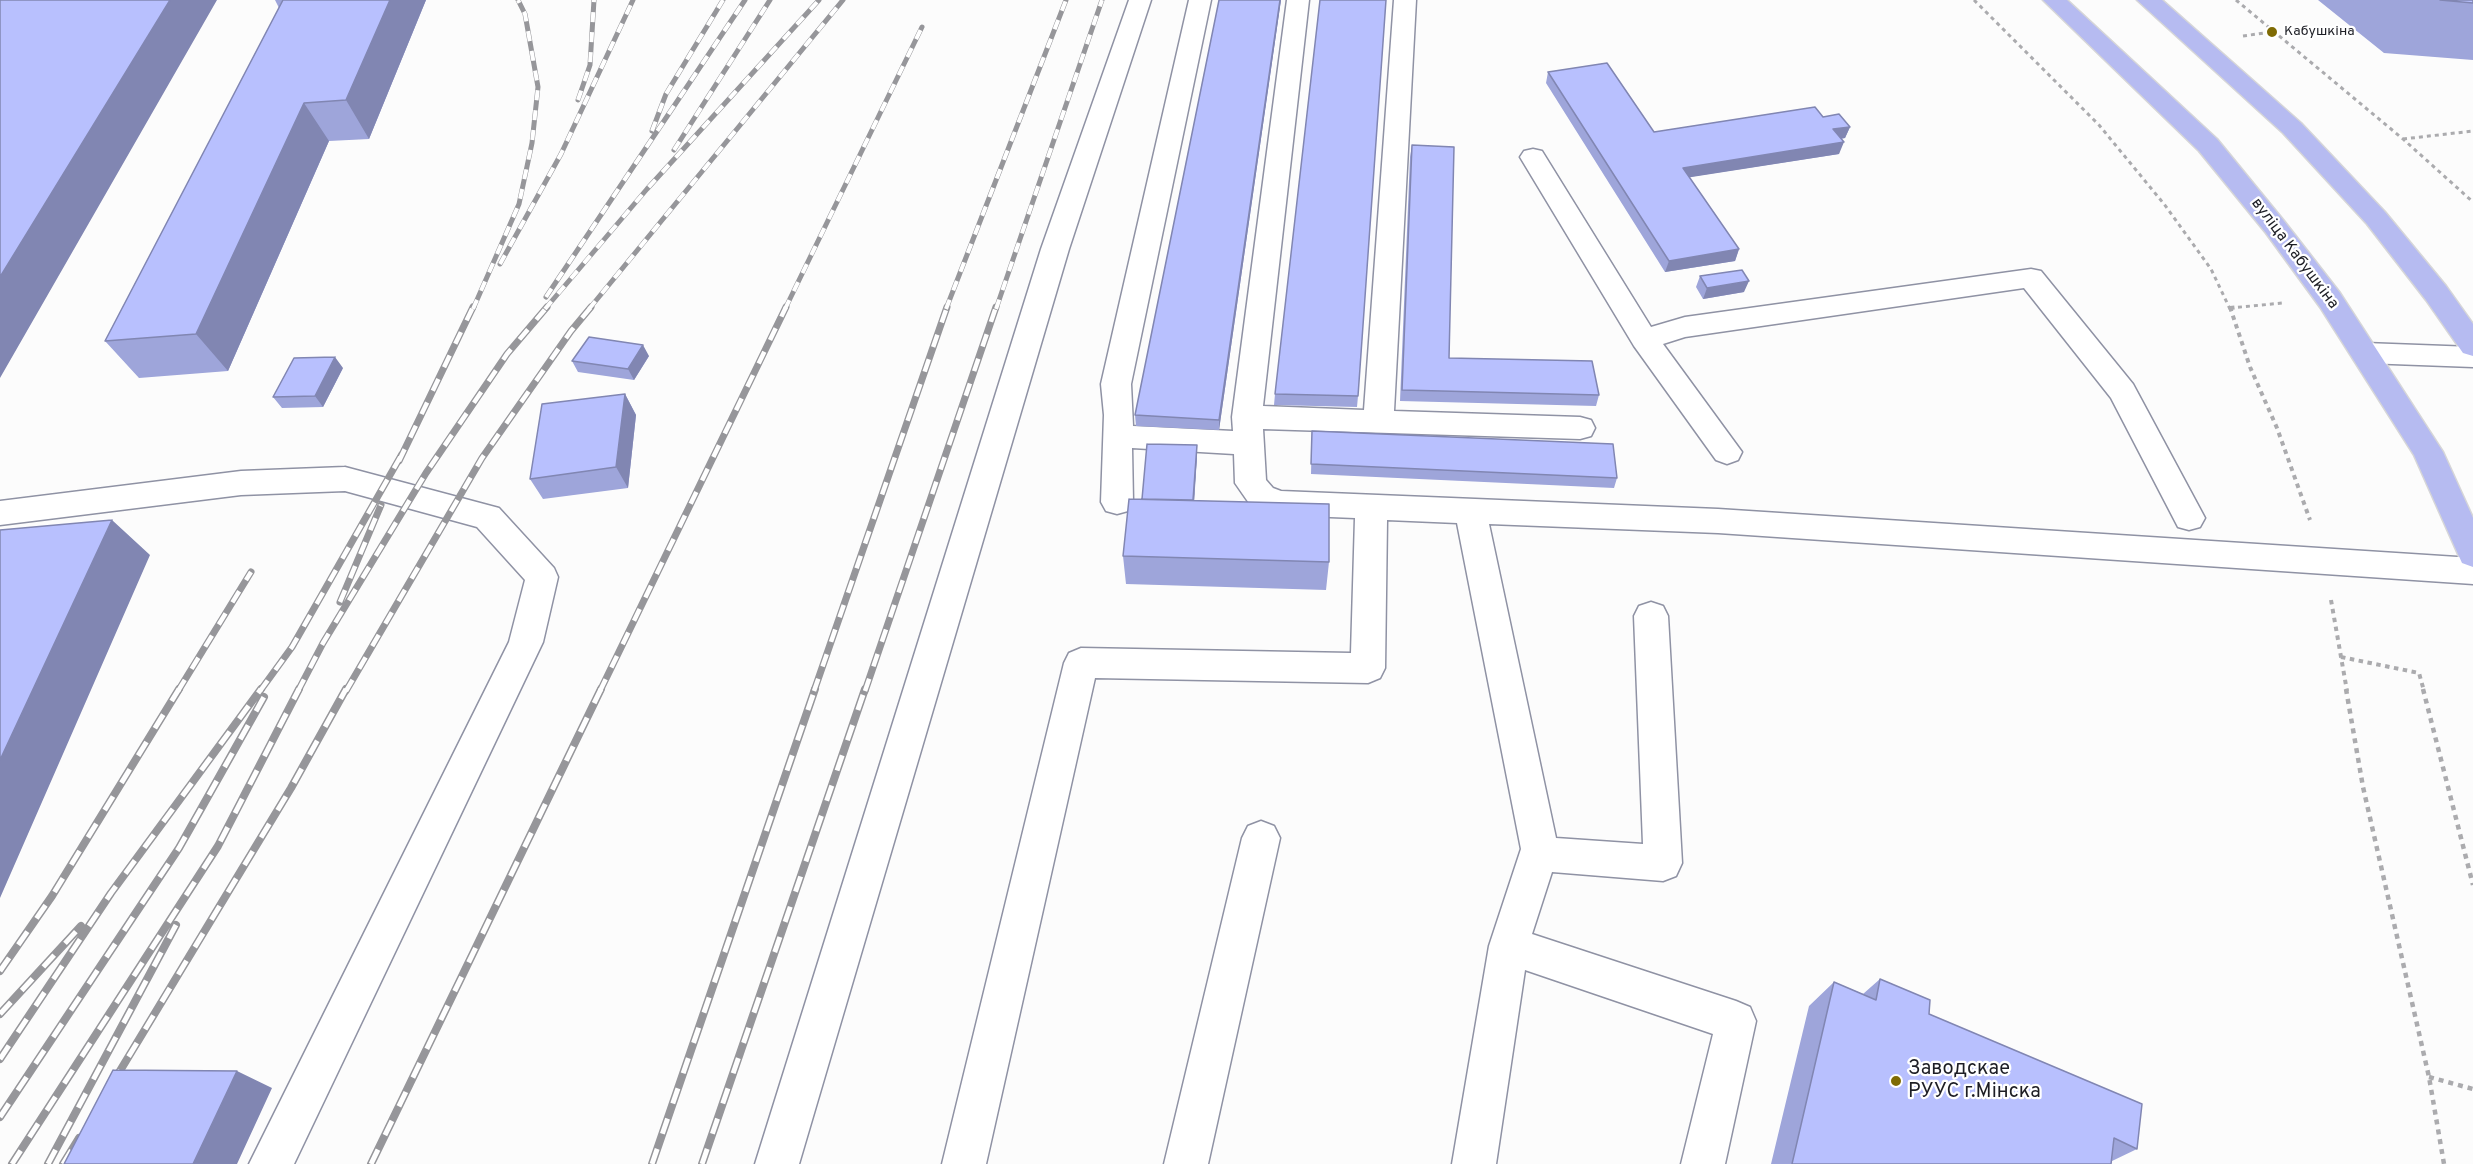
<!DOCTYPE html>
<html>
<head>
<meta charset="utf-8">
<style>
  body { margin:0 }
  canvas { display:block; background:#fcfcfc }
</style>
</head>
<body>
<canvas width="2473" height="1164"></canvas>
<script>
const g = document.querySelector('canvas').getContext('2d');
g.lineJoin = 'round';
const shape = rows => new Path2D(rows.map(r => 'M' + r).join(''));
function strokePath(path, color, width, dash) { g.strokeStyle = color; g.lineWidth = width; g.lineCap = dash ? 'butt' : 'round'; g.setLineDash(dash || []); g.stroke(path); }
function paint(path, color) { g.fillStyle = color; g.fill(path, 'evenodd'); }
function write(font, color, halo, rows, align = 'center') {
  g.font = font + ' Overpass,sans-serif'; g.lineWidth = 4.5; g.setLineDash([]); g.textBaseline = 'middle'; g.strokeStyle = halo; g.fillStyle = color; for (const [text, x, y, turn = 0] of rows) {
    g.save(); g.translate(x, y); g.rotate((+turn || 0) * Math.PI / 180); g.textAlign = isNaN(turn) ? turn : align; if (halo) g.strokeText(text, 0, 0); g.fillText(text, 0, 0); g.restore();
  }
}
const minor = shape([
  [1129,0,1151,0,1069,249,799,1164,755,1164,1041,249,1129,0],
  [1189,0,1211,0,1131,384,1133,426,1233,431,1232,417,1287,0,1309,0,1263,406,1364,410,1394,0,1416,0,1394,411,1580,417,1591,420,1595,428,1591,436,1580,439,1263,429,1266,480,1273,488,1281,491,1718,509,2473,558,2473,584,1718,533,1489,524,1556,838,1643,844,1634,616,1639,606,1651,602,1663,606,1668,616,1682,863,1676,876,1663,881,1552,872,1532,934,1736,1001,1750,1007,1756,1021,1725,1164,1681,1164,1713,1034,1525,970,1496,1164,1452,1164,1489,946,1521,849,1457,523,1387,520,1385,668,1380,678,1368,683,1095,678,986,1164,942,1164,1064,663,1069,653,1081,648,1351,653,1355,518,1281,515,1251,506,1235,483,1234,454,1132,448,1133,502,1128,511,1117,514,1106,511,1101,502,1104,415,1101,384,1189,0],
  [1533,149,1542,151,1651,327,1685,317,2031,269,2041,271,2133,384,2205,518,2200,527,2189,530,2178,527,2111,398,2024,288,1685,337,1663,344,1742,452,1738,460,1727,464,1716,460,1634,346,1520,157,1524,151,1533,149],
  [2365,343,2473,347,2473,367,2365,363,2355,360,2351,353,2355,346,2365,343],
  [345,467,499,508,554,568,558,577,543,642,294,1164,249,1164,509,642,525,580,477,527,345,491,241,495,0,525,0,501,241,471,345,467],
  [1261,821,1274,826,1280,838,1208,1164,1164,1164,1242,838,1248,826,1261,821]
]);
const major = shape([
  [2043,0,2067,0,2217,139,2284,221,2340,293,2443,452,2473,518,2473,567,2462,563,2414,455,2320,307,2266,233,2199,151,2043,0],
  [2137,0,2162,0,2301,123,2385,212,2446,286,2473,324,2473,356,2463,353,2426,300,2367,224,2283,133,2137,0]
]);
strokePath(minor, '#8f92a4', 3);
strokePath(major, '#d6d6d8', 3);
strokePath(shape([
  [1974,0,2099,125,2164,204,2211,269,2230,309],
  [2236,0,2403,139,2473,202],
  [2243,36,2271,32],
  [2403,139,2473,131],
  [2230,308,2283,303]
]), '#ababae', 3, [4, 4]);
strokePath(shape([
  [2230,307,2250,367,2277,428,2310,520],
  [2230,308,2238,307],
  [2331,600,2347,691],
  [2341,657,2419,673,2424,691]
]), '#ababae', 4, [4.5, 4.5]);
strokePath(shape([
  [2346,689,2363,787,2429,1077,2444,1164],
  [2423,689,2473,885],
  [2429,1077,2473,1089]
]), '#ababae', 4.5, [5, 5]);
paint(minor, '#fff');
paint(major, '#b6bbf1');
const railFar2 = shape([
  [578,100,590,65,594,0],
  [652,131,666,94,723,0],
  [674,150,770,0],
  [500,264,561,154,633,0],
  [546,297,745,0],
  [473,309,519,204,532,143,538,87,525,14,518,0],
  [545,309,647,189,819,0],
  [589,309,843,0],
  [785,309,922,27],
  [946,309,1066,0],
  [996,309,1102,0]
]);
const railFar1 = shape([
  [399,461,473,307],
  [340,602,381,505],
  [178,691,251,572],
  [260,691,292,647,402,454],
  [298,691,323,643,426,473,507,354,547,307],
  [346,691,482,458,571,331,591,307],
  [600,691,786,307],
  [814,691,947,307],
  [865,691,996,307]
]);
const rail = shape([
  [0,971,52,896,179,689],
  [0,1014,81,926],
  [0,1059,111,893,261,689],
  [112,1084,291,788,346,689],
  [0,1117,179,848,264,697],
  [12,1164,218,846,299,689],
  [48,1164,176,925],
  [63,1164,79,1138],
  [371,1164,601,689],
  [652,1164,815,689],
  [702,1164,865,689]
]);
strokePath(railFar2, '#96969a', 5);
strokePath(railFar1, '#96969a', 7);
strokePath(rail, '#96969a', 8);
strokePath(railFar2, '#fff', 4, [10]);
strokePath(railFar1, '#fff', 4.5, [13]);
strokePath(rail, '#fff', 5, [16]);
paint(shape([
  [275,0,426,0,369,139,329,141,228,371,139,378,105,341,279,8],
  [1219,0,1281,0,1219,430,1136,426,1135,415],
  [2318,0,2473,0,2473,60,2384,53],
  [1548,72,1654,132,1823,117,1850,127,1845,138,1841,139,1839,154,1689,177,1739,249,1735,261,1665,272,1546,83],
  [1412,145,1449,358,1599,395,1596,406,1400,401,1410,157],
  [1700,276,1744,292,1703,299,1696,287],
  [649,356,634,380,578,372,572,361],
  [343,368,323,407,282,408,273,397],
  [625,394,636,415,628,488,543,499,530,479],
  [1275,394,1358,396,1357,407,1274,405],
  [1312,431,1617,478,1614,488,1311,474],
  [1197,445,1197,456,1194,500,1329,562,1326,590,1126,584,1123,556,1142,499],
  [1880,979,1929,1014,2137,1149,2112,1161,2111,1164,1771,1164,1809,1006,1834,982,1863,994]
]), '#9ea5da');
paint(shape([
  [170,0,217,0,0,378,0,277],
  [390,0,426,0,369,139,346,100],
  [1280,0,1281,0,1219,430,1219,420],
  [304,103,329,141,228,371,196,334],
  [1850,127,1845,138,1829,140,1833,129],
  [1844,142,1839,154,1679,179,1683,168],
  [1739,249,1735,261,1665,272,1669,261],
  [1749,281,1744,292,1703,299,1707,288],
  [643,345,649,356,634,380,628,369],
  [335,357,343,368,323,407,315,396],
  [625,394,636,415,628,488,616,467],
  [1197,445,1197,456,1193,520,1193,510],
  [112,520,150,555,0,898,0,760],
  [237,1071,272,1088,237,1164,193,1164]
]), '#8186b2');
const building = shape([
  [0,0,170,0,0,277,0,0],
  [283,0,390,0,346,100,304,103,196,334,105,341,283,0],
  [1219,0,1280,0,1219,420,1135,415,1219,0],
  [1320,0,1386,0,1358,396,1275,394,1320,0],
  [2440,0,2473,0,2473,3,2440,0],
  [1607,63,1654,132,1815,107,1823,117,1839,114,1850,127,1833,129,1844,142,1683,168,1739,249,1669,261,1548,72,1607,63],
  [1412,145,1454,147,1449,358,1592,361,1599,395,1402,390,1412,145],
  [1742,270,1749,281,1707,288,1700,276,1742,270],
  [589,337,643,345,628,369,572,361,589,337],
  [335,357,315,396,273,397,294,358,335,357],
  [625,394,616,467,530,479,542,404,625,394],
  [1312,431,1613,444,1617,478,1311,464,1312,431],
  [1147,444,1197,445,1193,500,1142,499,1147,444],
  [1129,499,1329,504,1329,562,1123,556,1129,499],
  [112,520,0,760,0,530,112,520],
  [1880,979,1930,1000,1929,1014,2142,1104,2137,1149,2114,1138,2111,1164,1792,1164,1834,982,1876,1000,1880,979],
  [113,1070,237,1071,193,1164,64,1164,113,1070]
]);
paint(building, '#b8c0fe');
strokePath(building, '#8186b2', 1.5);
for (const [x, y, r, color] of [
  [2272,32,6,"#7f6b04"],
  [1896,1081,6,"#7f6b04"]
]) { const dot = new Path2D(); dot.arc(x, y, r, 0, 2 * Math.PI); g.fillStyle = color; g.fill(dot); strokePath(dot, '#fff', 2); }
write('14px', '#1d1e25', '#fff', [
  ["Кабушкіна",2284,32]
], 'left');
write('16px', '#1d1e25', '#fff', [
  ["вуліца Кабушкіна",2294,254,53]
]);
write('20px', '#1d1e25', '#fff', [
  ["Заводскае",1908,1070],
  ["РУУС г.Мінска",1908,1093]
], 'left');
</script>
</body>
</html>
